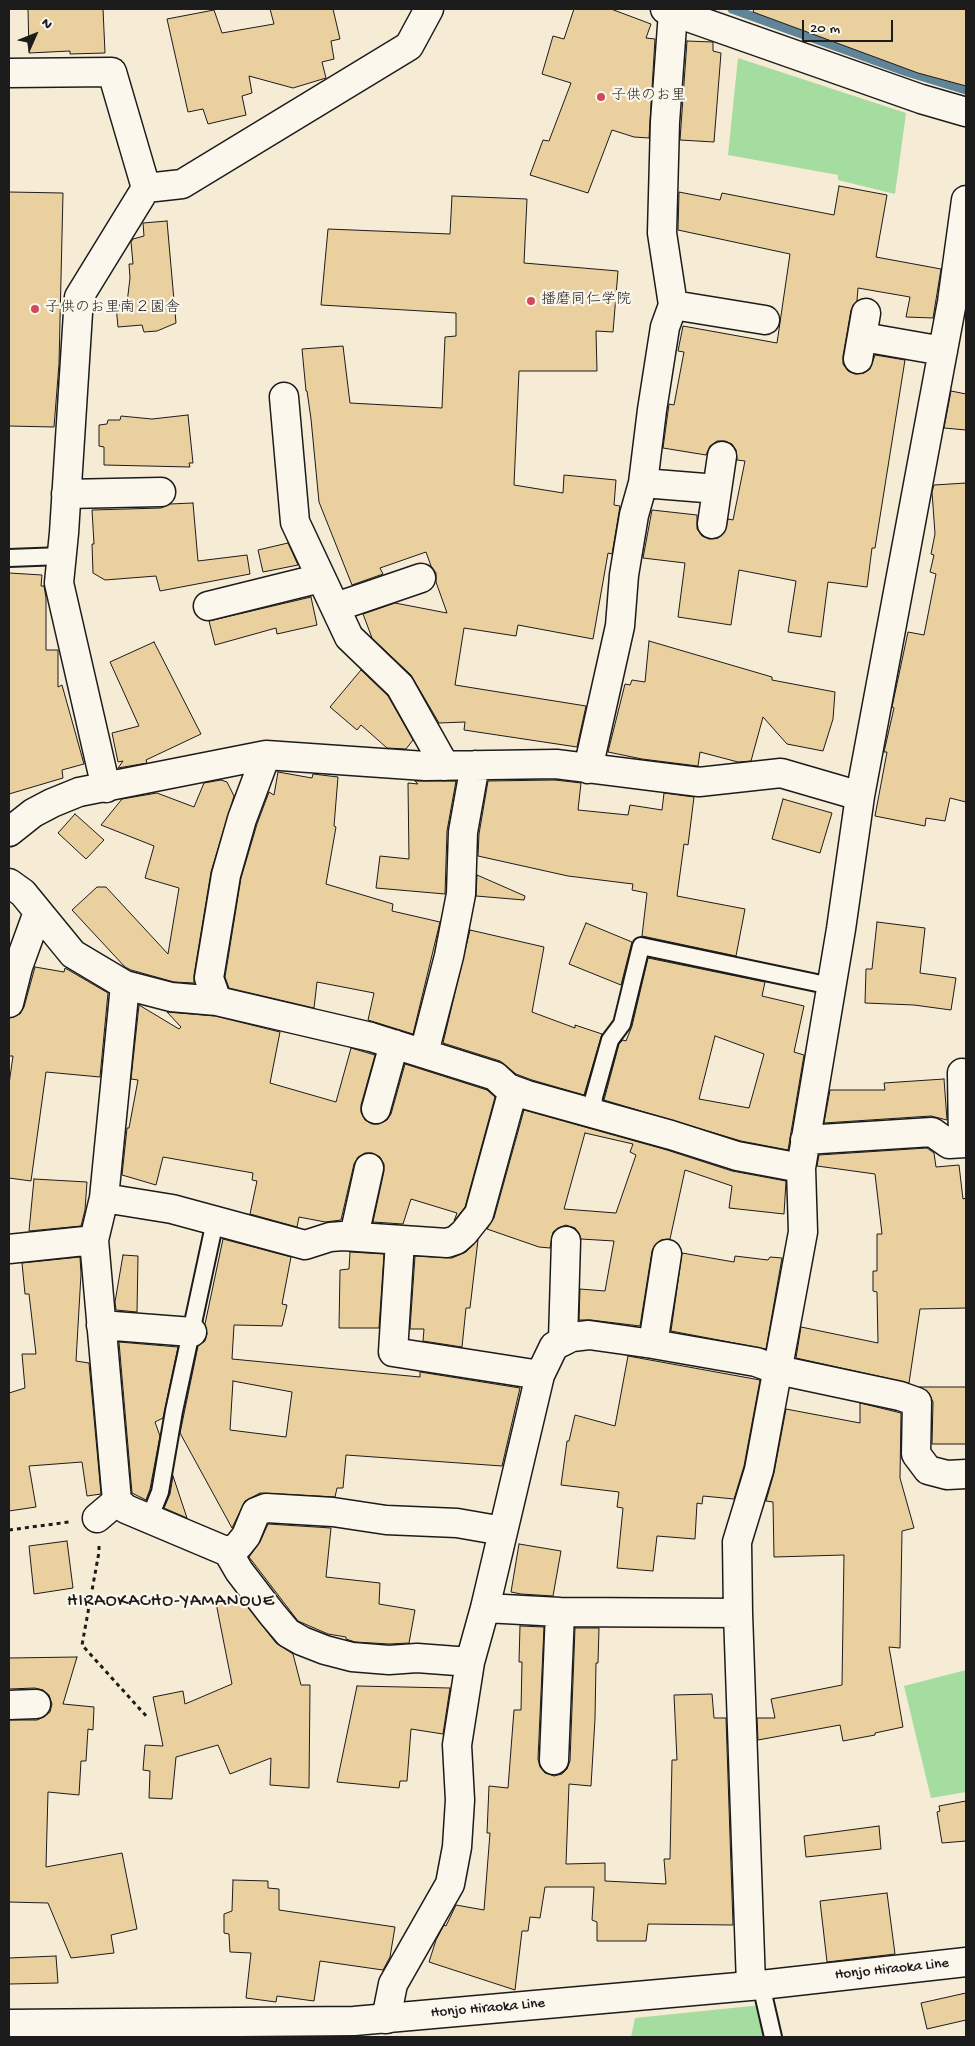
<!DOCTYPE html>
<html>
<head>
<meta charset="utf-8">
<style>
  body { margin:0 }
  #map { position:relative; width:975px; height:2046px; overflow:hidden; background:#f6ebd5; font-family:"Gochi Hand",sans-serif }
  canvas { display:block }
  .frame { position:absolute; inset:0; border:10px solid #1c1c1c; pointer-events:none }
  .north { position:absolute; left:10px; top:10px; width:50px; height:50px; -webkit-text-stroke:4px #fbf7ec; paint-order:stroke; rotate:46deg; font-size:14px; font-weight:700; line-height:20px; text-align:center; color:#1c1c1c }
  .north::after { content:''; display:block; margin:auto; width:18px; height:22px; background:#1c1c1c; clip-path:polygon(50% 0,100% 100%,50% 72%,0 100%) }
  .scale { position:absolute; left:802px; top:20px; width:91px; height:22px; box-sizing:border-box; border:2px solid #1c1c1c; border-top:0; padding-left:6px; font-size:15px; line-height:18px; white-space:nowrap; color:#1c1c1c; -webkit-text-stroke:4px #fbf7ec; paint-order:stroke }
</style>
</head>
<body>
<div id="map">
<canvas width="975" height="2046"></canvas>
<div class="frame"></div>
<div class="north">N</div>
<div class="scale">20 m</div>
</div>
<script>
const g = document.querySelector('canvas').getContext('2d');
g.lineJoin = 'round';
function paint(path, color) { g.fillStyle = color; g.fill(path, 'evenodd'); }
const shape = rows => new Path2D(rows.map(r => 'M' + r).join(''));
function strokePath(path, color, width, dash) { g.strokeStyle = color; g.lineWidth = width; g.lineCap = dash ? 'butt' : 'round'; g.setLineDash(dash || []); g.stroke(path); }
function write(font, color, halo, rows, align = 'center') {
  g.font = font + ' "Gochi Hand","Klee One",sans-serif'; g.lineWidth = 4.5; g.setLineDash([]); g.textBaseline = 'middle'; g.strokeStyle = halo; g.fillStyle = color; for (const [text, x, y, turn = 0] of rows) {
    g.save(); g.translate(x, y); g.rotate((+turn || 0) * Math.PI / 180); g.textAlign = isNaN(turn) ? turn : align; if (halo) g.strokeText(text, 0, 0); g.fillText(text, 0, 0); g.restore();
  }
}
paint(shape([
  [738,58,906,113,895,194,838,180,838,175,728,155],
  [966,1670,966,1792,931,1798,904,1686],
  [761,2005,769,2037,631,2037,635,2018]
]), '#a5dca0');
strokePath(shape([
  [732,9,907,72,966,90]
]), '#608599', 9);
const building = shape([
  [28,9,103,9,105,53,70,54,70,51,29,53,28,9],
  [270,9,333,9,340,39,331,41,334,59,322,62,326,78,293,88,249,76,252,93,242,96,246,115,208,124,203,109,188,112,167,19,214,10,222,33,274,24,270,9],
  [574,9,611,9,651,24,646,38,655,39,649,138,634,137,612,130,588,193,530,175,543,140,549,141,571,83,542,74,553,36,564,39,574,9],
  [754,9,966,9,966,86,918,73,753,12,754,9],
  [687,41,713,42,713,51,721,53,714,142,680,140,687,41],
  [839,186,887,195,876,257,941,269,933,318,906,317,910,297,858,288,857,301,851,310,843,356,843,364,848,371,855,374,864,373,870,369,875,355,905,360,875,548,872,548,867,587,828,582,821,637,788,632,796,581,739,570,731,625,678,617,685,563,643,558,652,510,697,515,697,529,702,536,709,539,718,538,724,533,728,519,733,520,745,461,737,460,736,450,732,444,725,441,717,441,710,446,706,455,663,448,669,404,674,405,684,352,678,351,683,326,777,343,790,254,678,230,679,192,720,200,722,193,834,215,839,186],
  [9,192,63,193,59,364,54,427,9,426,9,192],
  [452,196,527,199,524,263,618,271,613,332,596,331,597,371,519,371,514,485,563,493,564,475,616,480,614,505,620,506,612,554,608,553,593,639,518,625,516,636,464,628,455,685,586,706,577,747,464,730,465,722,439,723,411,675,372,638,363,614,395,603,447,613,436,582,436,573,431,566,426,552,380,568,383,574,352,585,319,502,311,419,307,391,306,391,302,349,343,346,350,403,442,408,445,337,456,336,456,313,321,305,328,229,450,234,452,196],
  [167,221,176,323,157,331,144,332,142,325,118,327,116,306,127,303,130,278,129,264,133,264,131,242,133,239,144,236,143,223,167,221],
  [951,391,966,394,966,430,944,428,951,391],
  [188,415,193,463,189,463,190,467,104,465,104,447,99,446,99,425,107,424,108,420,120,420,121,416,152,419,188,415],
  [966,483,966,802,950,798,945,821,926,818,925,826,875,816,887,752,884,752,894,708,892,707,908,632,924,635,936,574,930,572,934,555,931,554,935,534,932,492,934,485,966,483],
  [193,503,198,561,247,555,250,574,160,591,156,576,105,580,93,573,92,544,94,544,92,510,161,508,170,504,193,503],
  [288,543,298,565,263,572,258,550,288,543],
  [9,573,42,575,41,586,44,586,46,598,46,650,58,650,58,687,62,685,84,764,62,770,63,778,9,794,9,573],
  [311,597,317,625,277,634,276,628,215,645,209,621,311,597],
  [649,641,772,677,772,680,835,692,833,719,823,751,787,744,763,717,751,761,738,762,700,752,698,766,642,759,608,752,625,684,630,685,632,680,645,682,649,641],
  [154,642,201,734,146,760,147,763,118,768,123,761,118,762,112,733,139,726,110,662,154,642],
  [361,670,388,696,413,740,406,749,387,748,361,725,357,730,330,707,361,670],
  [278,772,312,778,313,774,338,777,334,826,336,827,326,884,393,904,392,911,440,922,413,1034,368,1020,374,993,317,982,314,1008,229,988,225,977,241,878,257,824,269,792,274,795,278,772],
  [221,780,227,782,234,796,211,872,194,975,194,983,174,982,131,970,125,967,72,910,97,887,106,887,168,954,179,888,145,878,154,846,101,825,122,799,157,793,194,807,204,783,221,780],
  [555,780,581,783,578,810,628,815,630,805,662,810,664,793,694,797,688,845,684,844,677,896,745,909,736,956,642,936,647,893,632,890,633,884,568,876,478,856,479,834,488,781,555,780],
  [415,781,456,781,447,831,445,894,376,888,380,856,409,859,408,783,418,784,415,781],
  [783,799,832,813,820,853,772,839,783,799],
  [75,814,104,840,86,859,58,833,75,814],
  [477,875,525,896,524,900,476,896,477,875],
  [877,922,925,928,920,973,956,978,951,1010,914,1005,865,1003,866,969,872,969,877,922],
  [586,923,632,942,621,985,569,964,586,923],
  [470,930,544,947,532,1012,575,1028,575,1025,602,1034,584,1095,532,1080,516,1074,500,1061,443,1043,470,930],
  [648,958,765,982,762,996,804,1006,794,1052,804,1055,788,1150,741,1141,604,1100,619,1044,623,1040,626,1041,632,1026,648,958],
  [715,1036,764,1054,749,1108,699,1099,715,1036],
  [35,967,64,972,65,968,108,993,100,1077,46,1072,31,1181,9,1178,9,1084,13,1056,9,1056,9,1018,20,1014,24,1007,35,967],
  [139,1005,179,1029,181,1027,167,1012,215,1016,280,1032,270,1083,336,1102,351,1048,375,1055,361,1105,361,1112,365,1120,372,1124,379,1124,387,1120,391,1114,405,1064,487,1090,495,1097,465,1207,454,1221,457,1213,411,1199,403,1224,373,1222,384,1171,384,1164,380,1157,372,1153,365,1153,358,1157,354,1164,341,1220,325,1222,299,1217,297,1227,250,1214,257,1181,252,1180,253,1173,163,1157,156,1185,122,1175,127,1128,129,1128,138,1080,131,1079,139,1005],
  [944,1079,947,1120,931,1116,824,1123,830,1090,885,1090,884,1083,944,1079],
  [524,1110,667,1150,732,1171,786,1181,784,1214,729,1208,732,1186,685,1170,670,1239,661,1240,655,1245,652,1251,640,1326,591,1320,579,1320,580,1289,605,1291,614,1241,581,1239,579,1233,575,1228,566,1225,558,1228,553,1232,550,1248,539,1247,487,1229,494,1218,524,1110],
  [585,1133,633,1144,630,1152,636,1155,616,1213,564,1209,585,1133],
  [927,1148,934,1153,936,1167,959,1165,963,1199,966,1198,966,1308,920,1309,909,1383,796,1358,801,1327,878,1343,877,1292,873,1291,873,1271,877,1271,877,1234,882,1234,875,1174,817,1166,819,1155,927,1148],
  [34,1179,87,1182,85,1210,81,1226,29,1231,34,1179],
  [223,1239,291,1257,282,1304,287,1305,282,1326,234,1325,232,1359,420,1377,420,1372,520,1388,502,1466,346,1455,343,1488,337,1488,335,1497,260,1493,245,1501,232,1528,180,1433,198,1346,205,1341,207,1334,205,1324,223,1239],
  [233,1381,292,1392,286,1437,230,1430,233,1381],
  [478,1240,470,1308,466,1308,462,1347,423,1341,424,1329,410,1329,415,1256,452,1258,466,1252,478,1240],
  [350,1252,384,1254,379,1328,339,1328,340,1270,349,1269,350,1252],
  [682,1253,734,1262,735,1256,768,1260,770,1257,782,1258,766,1349,671,1331,682,1253],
  [123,1255,138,1256,137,1312,116,1310,115,1302,123,1255],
  [80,1257,81,1274,76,1361,89,1363,101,1494,87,1496,82,1462,29,1466,36,1507,9,1511,9,1393,25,1388,22,1354,36,1354,29,1294,25,1294,22,1263,80,1257],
  [119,1342,178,1347,163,1418,155,1422,160,1436,150,1489,146,1500,132,1493,119,1342],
  [628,1356,760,1380,744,1466,734,1499,703,1496,702,1504,697,1503,695,1539,657,1536,653,1571,617,1568,623,1508,617,1507,619,1492,561,1485,567,1441,569,1441,575,1415,615,1426,628,1356],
  [920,1387,966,1387,966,1444,932,1444,933,1402,929,1393,920,1387],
  [860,1403,901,1413,900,1478,914,1528,902,1531,900,1648,889,1647,903,1727,875,1733,875,1735,843,1741,840,1725,758,1740,757,1718,775,1718,771,1699,842,1685,844,1555,774,1557,773,1502,766,1501,774,1473,786,1409,860,1423,860,1403],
  [173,1476,187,1518,164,1508,170,1494,173,1476],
  [268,1524,331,1528,326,1577,380,1583,379,1604,415,1610,409,1643,389,1644,355,1642,346,1639,346,1637,328,1634,298,1621,249,1557,260,1542,268,1524],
  [67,1541,73,1588,34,1594,29,1546,67,1541],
  [519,1544,561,1551,553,1596,521,1594,511,1592,519,1544],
  [239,1596,276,1643,293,1654,301,1685,310,1685,309,1788,270,1785,271,1758,230,1774,218,1745,176,1757,172,1799,149,1798,150,1771,143,1770,145,1745,163,1746,153,1697,183,1691,185,1704,232,1684,216,1603,239,1596],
  [520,1626,544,1627,538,1759,540,1767,545,1773,554,1776,562,1774,567,1769,570,1761,575,1628,599,1628,598,1663,596,1663,595,1719,591,1786,569,1784,566,1864,605,1863,605,1881,666,1884,664,1859,670,1859,672,1760,677,1760,674,1695,712,1694,714,1718,726,1718,733,1925,648,1924,646,1941,597,1941,597,1922,592,1920,594,1887,545,1887,540,1918,530,1917,528,1931,522,1931,515,1990,429,1962,436,1940,444,1925,446,1926,456,1905,484,1910,490,1833,487,1833,489,1786,508,1788,514,1710,521,1710,522,1662,519,1662,520,1626],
  [77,1657,63,1704,94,1707,93,1730,88,1729,86,1761,81,1761,79,1795,48,1792,46,1867,122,1853,137,1929,111,1935,114,1953,71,1958,48,1903,9,1902,9,1720,37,1720,44,1717,50,1712,52,1704,49,1695,43,1690,35,1688,9,1689,9,1658,77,1657],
  [357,1686,450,1688,443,1734,411,1729,407,1781,400,1781,399,1788,337,1782,357,1686],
  [966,1801,966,1841,942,1843,937,1812,940,1811,939,1806,966,1801],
  [879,1826,881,1849,806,1857,804,1836,879,1826],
  [233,1880,268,1881,268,1888,279,1889,279,1910,395,1927,390,1957,383,1970,320,1961,314,2001,277,1996,276,2002,246,1998,251,1953,230,1952,229,1934,224,1933,224,1914,232,1911,233,1880],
  [887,1893,895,1954,827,1962,820,1901,887,1893],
  [56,1956,58,1983,9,1984,9,1958,56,1956],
  [966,1993,966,2020,927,2029,921,2003,966,1993]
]);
paint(building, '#eacf9f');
strokePath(building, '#1c1c1c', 1);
const lane = shape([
  [9,558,62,556],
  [593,1113,594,1097,610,1040,622,1024,641,946,831,986],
  [149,1519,160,1492,174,1411,215,1221],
  [761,1985,773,2037]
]);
const street = shape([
  [673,12,665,122,662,233,673,305,665,327,652,410,643,483,717,489],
  [9,73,112,72,146,188,79,297,64,533,59,583,106,788],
  [146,188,182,184,409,46,429,9],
  [673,305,765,320],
  [863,337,943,351],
  [858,359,866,313],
  [284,397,295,522,349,637,400,686,445,766],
  [66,494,161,492],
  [712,524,722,456],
  [208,606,321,578],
  [336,607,421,578],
  [588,769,620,626,624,575,634,515,643,483],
  [9,832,33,813,52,803,79,792,266,755],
  [9,883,23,893,73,954,125,985,171,997,217,1001,371,1037,495,1076,508,1088,527,1095,671,1135,737,1156,801,1168],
  [217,1001,209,978,226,875,242,819,266,755,425,766,556,764,699,782,781,773,860,796],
  [9,1003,18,967,38,912],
  [424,1053,449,956,461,894,463,832,475,765],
  [962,1073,963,1143],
  [376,1109,394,1044],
  [805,1140,932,1132,949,1144,966,1143],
  [104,1198,172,1209,305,1245,330,1237,343,1236,447,1243,456,1240,464,1233,479,1214,513,1090],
  [354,1236,369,1168],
  [400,1241,393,1352,540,1375,554,1346,572,1337,589,1335,653,1344,756,1362,778,1370,900,1396,917,1402,916,1454,928,1470,947,1475,966,1474],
  [9,1249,94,1240],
  [101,1325,192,1332],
  [563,1340,566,1241],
  [653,1344,667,1254],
  [117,1501,126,1509,228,1552,239,1571,272,1614,288,1633,302,1641,325,1650,352,1657,389,1660,417,1658,470,1662],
  [97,1518,117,1501,94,1240,104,1198,125,985],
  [228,1552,238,1546,246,1536,256,1512,266,1508,333,1512,386,1520,457,1523,503,1531],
  [485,1608,560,1612,738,1613],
  [9,1705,36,1704],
  [554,1760,560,1612],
  [751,1985,738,1613,737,1542,759,1470,803,1232,801,1168,841,929,860,796,952,302,966,200],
  [386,2019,393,1984,450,1884,457,1847,460,1800,457,1745,470,1662,485,1608,540,1375]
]);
const secondary = shape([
  [665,9,921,99,966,112],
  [9,2024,354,2021,761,1985,966,1962]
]);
strokePath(lane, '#1c1c1c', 20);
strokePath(street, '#1c1c1c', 31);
strokePath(secondary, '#1c1c1c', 31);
strokePath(shape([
  [9,1530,69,1522],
  [99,1546,99,1552,82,1645,148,1718]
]), '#1c1c1c', 3, [4, 4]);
strokePath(lane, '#fbf7ec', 16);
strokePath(street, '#fbf7ec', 28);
strokePath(secondary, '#fbf7ec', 28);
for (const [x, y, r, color] of [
  [601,97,5,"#d1495b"],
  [531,301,5,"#d1495b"],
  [35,309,5,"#d1495b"]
]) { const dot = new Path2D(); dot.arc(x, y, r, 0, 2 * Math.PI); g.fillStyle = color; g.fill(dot); strokePath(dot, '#fbf7ec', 2); }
write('15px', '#1c1c1c', '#fbf7ec', [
  ["子供のお里",611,97],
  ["播磨同仁学院",541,301],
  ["子供のお里南２園舎",45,309]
], 'left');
write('15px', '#1c1c1c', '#fbf7ec', [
  ["Honjo Hiraoka Line",892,1970,-6],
  ["Honjo Hiraoka Line",488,2009,-5]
]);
g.letterSpacing = '1px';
write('18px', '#1c1c1c', '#fbf7ec', [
  ["HIRAOKACHO-YAMANOUE",171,1602]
]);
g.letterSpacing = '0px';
</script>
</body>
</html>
